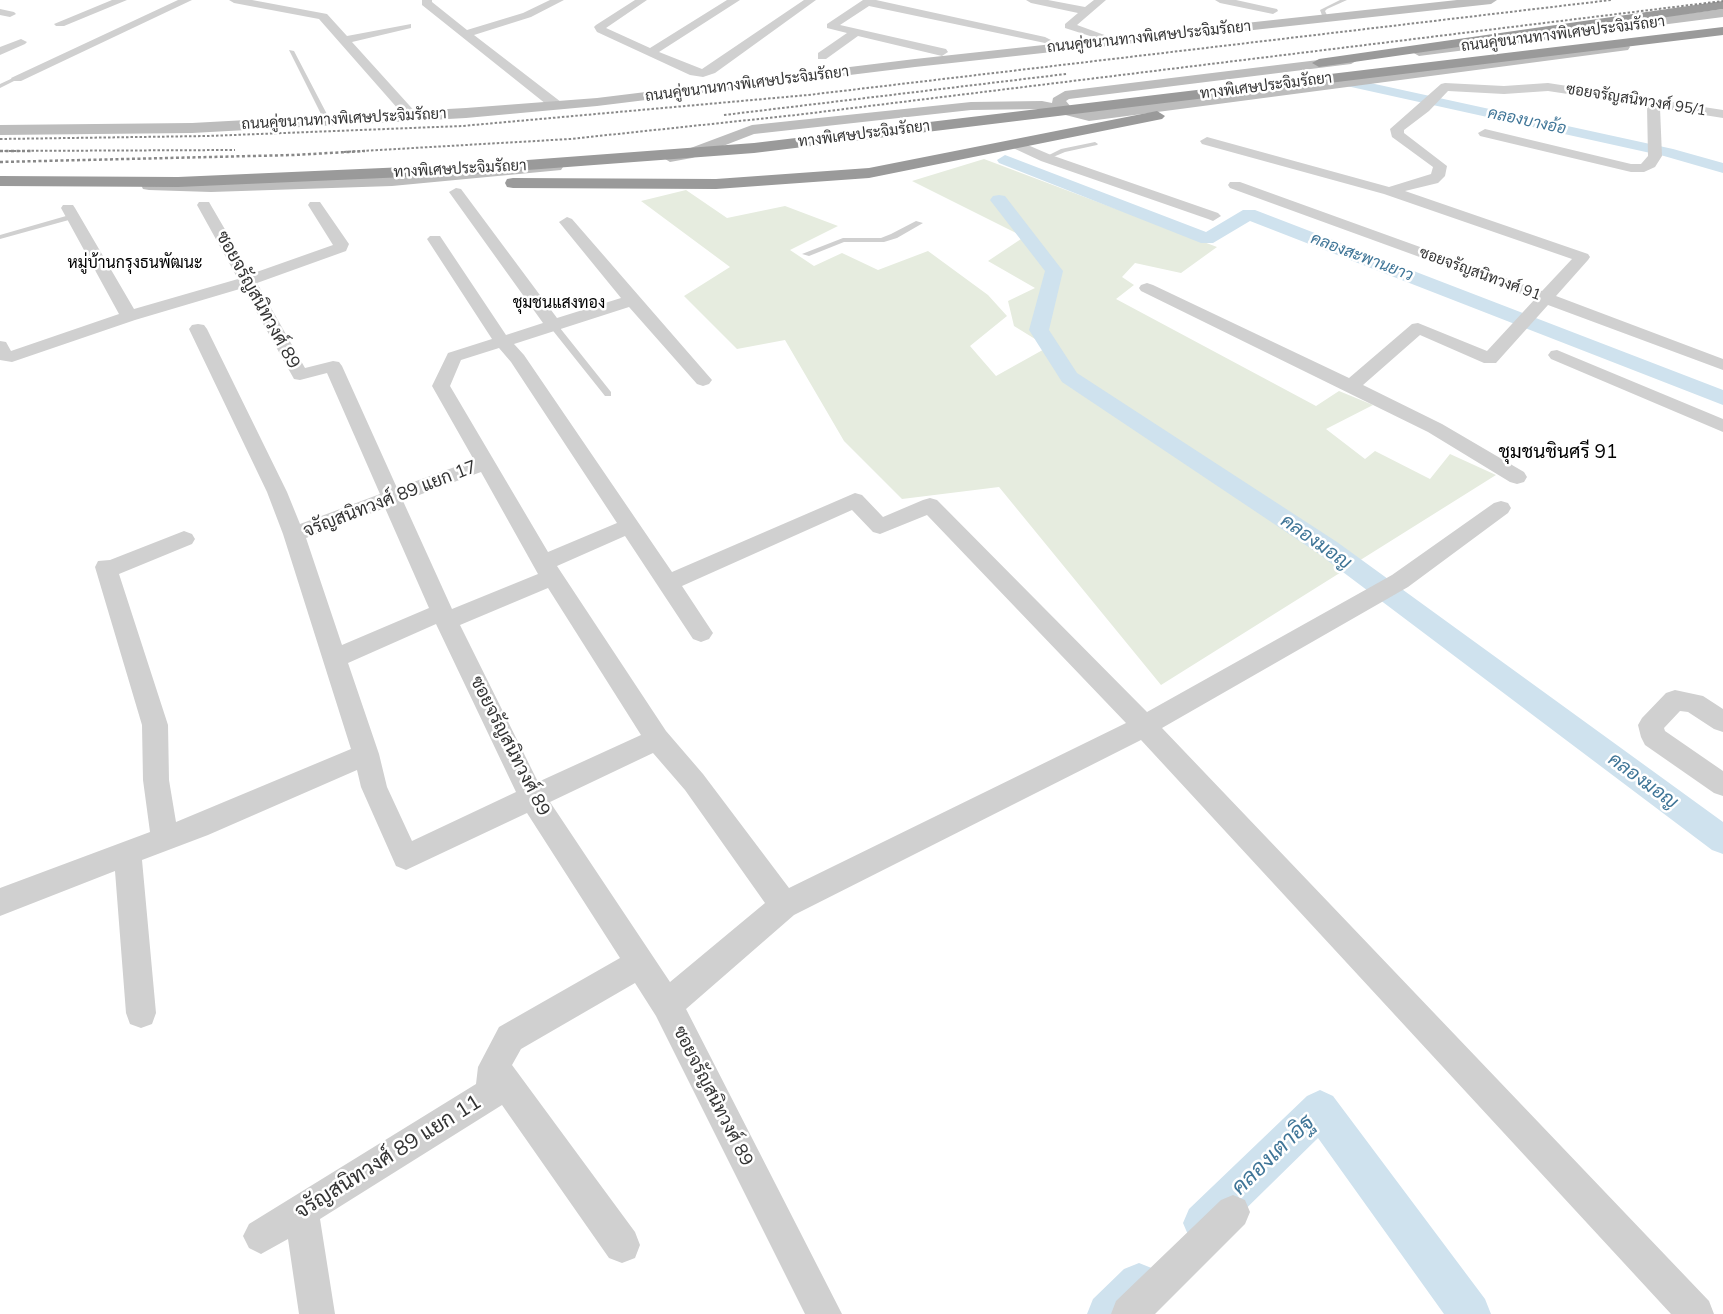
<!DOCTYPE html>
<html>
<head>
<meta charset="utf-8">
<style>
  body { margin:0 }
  canvas { display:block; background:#fff }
</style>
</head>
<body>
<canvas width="1723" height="1314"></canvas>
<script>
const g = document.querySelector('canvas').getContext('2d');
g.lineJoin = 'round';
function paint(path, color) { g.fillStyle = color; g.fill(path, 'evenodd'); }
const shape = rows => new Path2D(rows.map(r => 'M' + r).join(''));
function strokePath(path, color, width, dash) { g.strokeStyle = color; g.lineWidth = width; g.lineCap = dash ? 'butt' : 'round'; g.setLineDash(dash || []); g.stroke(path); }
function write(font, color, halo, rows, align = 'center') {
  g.font = font + ' Mulish,Sarabun,sans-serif'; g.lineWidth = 5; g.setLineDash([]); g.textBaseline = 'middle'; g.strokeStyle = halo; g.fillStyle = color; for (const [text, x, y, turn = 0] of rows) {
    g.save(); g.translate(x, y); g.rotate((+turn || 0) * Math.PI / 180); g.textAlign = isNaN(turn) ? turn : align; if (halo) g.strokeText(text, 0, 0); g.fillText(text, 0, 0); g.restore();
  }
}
paint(shape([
  [984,159,1217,247,1181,273,1135,263,1122,277,1134,285,1116,299,1316,406,1339,391,1373,405,1326,429,1365,459,1375,451,1430,479,1450,454,1496,475,1161,685,999,487,902,499,844,441,785,340,737,349,684,296,730,267,641,201,686,190,727,218,785,206,838,226,790,250,814,266,842,253,878,270,928,251,988,295,1007,316,970,346,996,376,1048,347,1014,326,1008,301,1035,288,988,261,1024,237,912,181]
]), '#e6ecdf');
paint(shape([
  [1329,74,1673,149,1723,163,1723,173,1664,156,1324,81,1322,78,1324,75,1329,74],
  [1005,155,1206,232,1243,210,1255,210,1723,390,1723,405,1250,221,1213,243,1201,243,999,163,997,160,1005,155],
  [999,195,1005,196,1063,271,1049,330,1077,373,1337,542,1723,822,1723,854,1712,850,1319,554,1062,382,1029,330,1045,271,990,200,993,196,999,195],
  [1320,1090,1333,1096,1485,1299,1491,1314,1444,1314,1318,1138,1217,1237,1203,1243,1189,1237,1183,1223,1189,1209,1307,1096,1320,1090],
  [1139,1263,1154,1269,1160,1284,1154,1299,1138,1314,1087,1314,1093,1299,1124,1269,1139,1263]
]), '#cfe2ee');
paint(shape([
  [1340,0,1347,0,1327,9,1325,11,1328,17,1323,18,1320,10,1340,0],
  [289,50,294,51,330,120,329,121,324,120,289,50],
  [15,77,20,78,0,88,0,84,15,77],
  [1095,142,1098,144,1097,145,1065,152,1046,160,1043,158,1061,149,1095,142],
  [73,214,76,214,76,218,0,239,0,235,73,214],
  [916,221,923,223,897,238,884,242,844,242,809,256,802,254,843,238,881,238,891,234,916,221],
  [550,323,556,323,611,392,611,396,605,396,550,327,550,323]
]), '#d0d0d0');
paint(shape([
  [112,0,127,0,64,26,56,26,54,24,112,0],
  [178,0,192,0,21,81,13,81,11,78,178,0],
  [229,0,252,0,327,14,347,36,411,24,411,28,352,42,418,115,416,118,406,118,319,19,234,3,229,0],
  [422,0,432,0,432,2,467,30,523,13,550,0,564,0,531,17,474,35,561,102,562,105,561,108,551,108,422,5,422,0],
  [635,0,647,0,606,28,650,48,727,0,740,0,659,52,702,69,804,0,816,0,715,73,703,77,690,75,597,32,594,27,596,25,635,0],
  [863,0,876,0,1045,37,1051,40,1045,43,869,6,840,25,946,49,948,52,942,56,858,36,826,59,818,59,818,53,847,33,827,28,827,24,863,0],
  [1026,0,1048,0,1085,7,1094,0,1106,0,1077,25,1121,41,1115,44,1065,28,1065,24,1078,13,1031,3,1026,0],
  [1215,0,1236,0,1277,9,1278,11,1273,14,1220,3,1215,0],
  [0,9,14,12,16,14,10,17,0,15,0,9],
  [21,39,27,42,25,44,0,55,0,47,21,39],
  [1445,83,1504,86,1548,83,1723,110,1723,118,1660,108,1662,156,1655,167,1644,172,1631,172,1480,136,1478,133,1485,129,1631,164,1641,164,1648,156,1647,106,1548,91,1504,94,1448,91,1429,111,1404,130,1404,133,1447,166,1445,176,1438,183,1405,191,1588,254,1590,257,1588,260,1556,296,1723,359,1723,370,1548,305,1496,363,1484,363,1420,335,1363,385,1442,424,1524,472,1527,477,1524,482,1517,484,1510,482,1428,432,1141,291,1139,288,1141,285,1147,283,1153,285,1349,378,1412,324,1418,323,1487,351,1535,299,1230,188,1228,185,1230,182,1240,182,1542,291,1572,259,1384,194,1202,144,1200,141,1207,137,1389,187,1431,174,1433,167,1392,137,1390,129,1441,84,1445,83],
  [1016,140,1051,155,1218,213,1221,216,1213,221,1208,219,1041,161,1011,147,1009,144,1011,141,1016,140],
  [456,188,461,189,557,318,621,298,559,222,567,217,572,219,712,380,709,384,703,386,697,384,629,307,514,344,524,355,672,572,855,493,862,495,883,517,923,500,930,498,937,500,1147,712,1392,575,1494,503,1501,501,1508,503,1511,508,1508,513,1408,587,1162,728,1709,1301,1714,1314,1671,1314,1141,740,794,915,686,1009,842,1314,805,1314,656,1016,635,983,521,1049,512,1065,635,1232,640,1245,635,1258,622,1263,609,1258,502,1105,320,1219,335,1314,299,1314,288,1239,261,1254,249,1248,243,1236,249,1224,476,1084,478,1067,499,1027,620,958,527,813,406,870,396,866,361,787,357,770,208,835,142,860,156,1013,152,1024,141,1028,130,1024,126,1013,115,871,0,916,0,888,150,832,143,780,142,725,95,567,98,561,110,560,184,531,192,534,195,539,192,544,119,574,168,725,169,780,176,822,351,749,283,534,267,492,189,329,192,325,198,324,204,325,207,329,287,492,300,524,380,494,327,373,300,380,294,379,243,288,135,320,12,362,0,360,0,341,6,342,11,351,119,314,61,208,63,205,73,205,75,208,134,309,238,279,197,205,199,202,209,202,251,274,333,245,308,205,310,202,320,202,349,244,346,251,257,283,305,368,333,361,339,362,342,366,397,488,474,460,432,386,448,353,492,339,427,239,430,236,440,236,506,335,543,323,449,192,456,188],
  [499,348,511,362,617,523,548,552,450,386,461,360,499,348],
  [481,472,538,574,452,609,403,501,481,472],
  [385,508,429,608,342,645,306,538,385,508],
  [852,510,873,532,880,534,927,515,1126,723,789,888,703,774,666,731,557,566,625,536,693,639,701,642,709,639,713,633,682,586,852,510],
  [548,588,641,735,538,782,460,625,548,588],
  [436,624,516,792,412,841,387,787,379,754,348,663,436,624],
  [653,753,685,790,765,903,670,982,550,802,653,753],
  [1557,350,1723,419,1723,432,1551,359,1548,355,1551,351,1557,350],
  [1675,690,1703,696,1723,709,1723,732,1714,729,1688,712,1680,711,1664,728,1665,731,1723,771,1723,796,1714,793,1645,745,1641,737,1638,725,1642,718,1666,693,1675,690],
  [1233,1195,1245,1200,1250,1212,1245,1224,1155,1314,1111,1314,1116,1301,1221,1200,1233,1195]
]), '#d0d0d0');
paint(shape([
  [1457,0,1497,0,1491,4,915,67,597,106,466,118,192,133,0,135,0,125,192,123,466,108,597,98,915,59,1457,0],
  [1723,9,1723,17,1419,56,1412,52,1419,48,1723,9],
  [1623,43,1628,44,1630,47,1628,50,1089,121,1042,109,971,110,754,134,692,158,670,162,662,157,664,154,688,149,752,125,971,102,1042,101,1052,103,1053,98,1065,91,1351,56,1358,60,1351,64,1069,99,1066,101,1071,107,1089,111,1623,43],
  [555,162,563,167,561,170,392,186,211,192,149,190,143,189,141,185,143,181,149,180,211,182,392,176,555,162]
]), '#bdbdbd');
paint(shape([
  [1723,1,1723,9,1319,67,1312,63,1319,59,1723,1],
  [1723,27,1723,35,754,153,474,174,178,187,0,186,0,176,178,177,474,164,754,143,1723,27],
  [1157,111,1165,116,1162,119,869,178,716,189,513,188,507,187,505,183,507,179,513,178,716,179,869,168,1157,111]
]), '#9a9a9a');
strokePath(shape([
  [724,115,1066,74],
  [0,139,208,136,462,126,808,95,1611,0],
  [0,151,235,150],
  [344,152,570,139,796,115,1723,1]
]), '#888', 2, [2.5, 2]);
strokePath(shape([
  [0,151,33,151],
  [0,162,294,155,365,151]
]), '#888', 2.5, [3, 2.5]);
write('15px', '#333', '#fff', [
  ["ถนนคู่ขนานทางพิเศษประจิมรัถยา",1563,34,-7],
  ["ถนนคู่ขนานทางพิเศษประจิมรัถยา",1149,37,-6],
  ["ถนนคู่ขนานทางพิเศษประจิมรัถยา",747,84,-7],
  ["ทางพิเศษประจิมรัถยา",1266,86,-7],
  ["ซอยจรัญสนิทวงศ์ 95/1",1636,100,9],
  ["ถนนคู่ขนานทางพิเศษประจิมรัถยา",344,119,-3],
  ["ทางพิเศษประจิมรัถยา",864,134,-7],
  ["ทางพิเศษประจิมรัถยา",460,169,-3],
  ["ซอยจรัญสนิทวงศ์ 91",1480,274,20]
]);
write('italic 16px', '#3f7597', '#fff', [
  ["คลองบางอ้อ",1527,121,12],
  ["คลองสะพานยาว",1362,257,21]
]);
write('16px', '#000', '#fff', [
  ["หมู่บ้านกรุงธนพัฒนะ",135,263],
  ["ชุมชนแสงทอง",559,303]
]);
write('18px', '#333', '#fff', [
  ["ซอยจรัญสนิทวงศ์ 89",258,300,61],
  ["จรัญสนิทวงศ์ 89 แยก 17",390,499,-21],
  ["ซอยจรัญสนิทวงศ์ 89",510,746,63],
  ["ซอยจรัญสนิทวงศ์ 89",713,1096,63]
]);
write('19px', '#000', '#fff', [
  ["ชุมชนชินศรี 91",1558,452]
]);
write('italic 19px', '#3f7597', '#fff', [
  ["คลองมอญ",1316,542,35],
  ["คลองมอญ",1643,781,36]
]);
write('21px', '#333', '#fff', [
  ["จรัญสนิทวงศ์ 89 แยก 11",388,1157,-32]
]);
write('italic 22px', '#3f7597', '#fff', [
  ["คลองเตาอิฐ",1273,1155,-44]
]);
</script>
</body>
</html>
